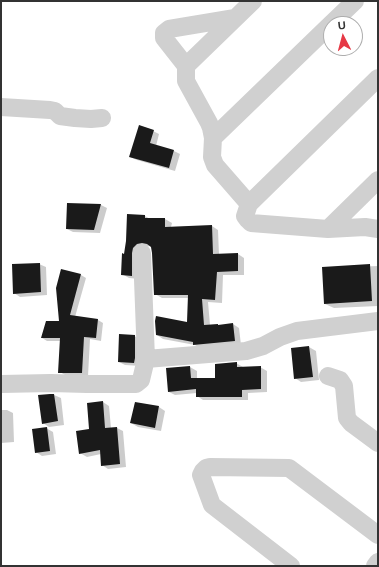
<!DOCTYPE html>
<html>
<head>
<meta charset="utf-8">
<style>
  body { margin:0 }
  #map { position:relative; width:379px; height:567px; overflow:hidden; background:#fff; font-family:Arial,sans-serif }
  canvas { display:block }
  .frame { position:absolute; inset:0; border:2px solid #333; pointer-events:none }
  .north { position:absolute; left:323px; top:16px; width:40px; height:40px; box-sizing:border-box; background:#fff; border:1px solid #adadad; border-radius:50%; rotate:354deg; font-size:11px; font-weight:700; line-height:16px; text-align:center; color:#333 }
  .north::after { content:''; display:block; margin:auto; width:14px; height:18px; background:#e63946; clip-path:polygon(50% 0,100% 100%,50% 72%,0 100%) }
</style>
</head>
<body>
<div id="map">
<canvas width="379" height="567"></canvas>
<div class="frame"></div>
<div class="north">U</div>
</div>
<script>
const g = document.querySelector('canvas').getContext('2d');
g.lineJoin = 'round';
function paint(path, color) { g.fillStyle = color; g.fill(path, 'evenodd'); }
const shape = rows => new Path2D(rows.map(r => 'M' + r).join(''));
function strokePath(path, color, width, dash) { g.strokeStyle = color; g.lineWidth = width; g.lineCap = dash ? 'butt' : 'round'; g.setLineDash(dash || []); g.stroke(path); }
paint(shape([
  [153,131,159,134,156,146,174,151,180,154,175,171,137,160,130,157],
  [68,204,101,205,107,208,100,233,73,232,67,229],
  [145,216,150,219,165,219,172,223,171,227,212,226,218,230,219,255,238,254,244,258,244,275,223,275,222,303,208,302,210,325,219,326,233,324,239,328,241,345,200,348,195,345,163,339,157,335,188,323,189,298,162,298,155,294,153,252,151,246,143,247,139,279,129,278,122,274,125,255],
  [39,264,46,267,47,295,20,297,14,293],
  [378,266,378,306,334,308,325,304,323,268],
  [62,270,81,275,86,278,75,317,98,320,103,323,101,341,90,339,88,376,65,375,60,372,61,341,47,341,42,338,60,322],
  [134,336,141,339,141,366,125,365,119,362],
  [309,347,316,351,319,380,301,382,295,378,292,349],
  [236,363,243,367,260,367,267,371,267,392,248,393,248,400,203,400,197,396,197,393,175,395,169,392,167,369,190,367,197,371,197,379,216,379],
  [54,395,61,398,64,425,49,427,43,423,39,396],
  [103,402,109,406,111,428,117,428,123,431,126,467,108,469,102,465,101,454,87,457,80,453,90,429],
  [135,403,159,407,165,411,161,431,138,427,131,423],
  [1,410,7,410,13,413,14,442,1,443],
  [46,428,53,432,56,454,42,456,36,452]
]), '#0003');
paint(shape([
  [139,125,154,130,150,143,174,150,169,168,129,157],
  [67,203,101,204,94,230,66,229],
  [127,214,145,215,145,218,165,218,165,227,212,225,213,254,238,253,238,271,217,272,215,300,202,299,204,325,218,324,218,325,233,323,235,341,193,345,193,342,156,335,155,321,156,316,187,322,188,295,154,295,152,253,151,247,147,244,142,243,137,244,133,248,132,253,132,276,121,275,122,253,124,254,126,241],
  [40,263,41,292,13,294,12,264],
  [370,264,372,301,324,304,322,267],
  [61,269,81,274,70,315,98,319,96,338,84,337,82,373,58,373,60,338,41,338,46,321,59,321,56,288],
  [119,334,135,335,135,358,134,363,118,362],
  [309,346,313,377,294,379,291,348],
  [237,362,237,367,261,366,261,389,242,390,242,397,196,397,196,389,168,392,166,368,190,366,191,378,215,378,215,364],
  [50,394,54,394,58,421,42,424,38,395],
  [103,401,105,428,117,427,120,464,101,466,100,450,79,454,76,431,89,429,87,403],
  [135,402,159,406,155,428,130,423],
  [47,427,50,451,35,453,32,429]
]), '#1a1a1a');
strokePath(shape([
  [235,18,169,29,164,33,164,38,186,66,186,81,209,123,211,128,213,138,212,157,215,165,249,204,245,216,248,220,251,223,328,229,365,227,378,229],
  [331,24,355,1],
  [186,66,253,1],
  [1,107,50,110,55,111,60,116,75,118,91,119,102,118],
  [213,138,331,24],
  [249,204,378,78],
  [328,229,378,180],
  [146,359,246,351,263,346,280,337,297,331,378,321],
  [328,376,340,380,344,386,347,418,351,423,378,443],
  [1,384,51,383,87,384,136,384,141,380,146,359,142,253],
  [291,566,212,505,201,475,203,471,206,468,210,467,289,468,378,535],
  [375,566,378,562]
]), '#d0d0d0', 18);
</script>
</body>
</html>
